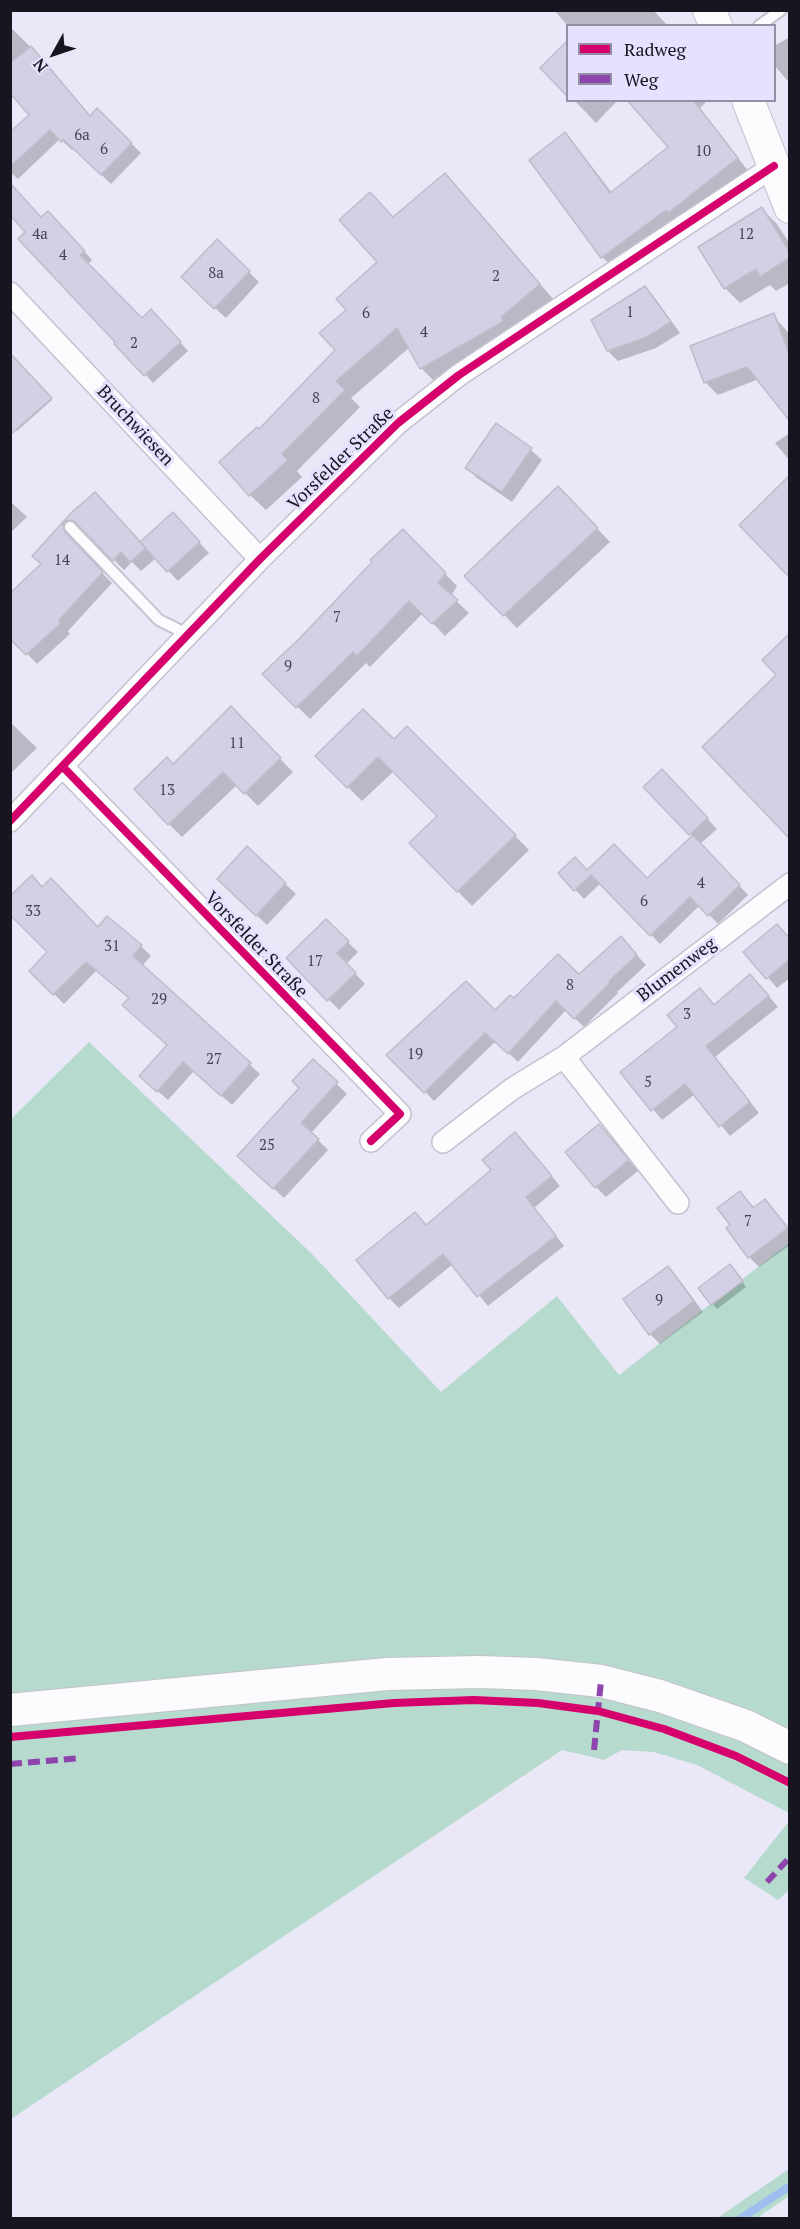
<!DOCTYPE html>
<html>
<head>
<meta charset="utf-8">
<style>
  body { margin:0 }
  #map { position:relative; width:800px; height:2229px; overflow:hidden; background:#eae7f8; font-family:"PT Serif",serif }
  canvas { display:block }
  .frame { position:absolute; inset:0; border:12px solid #17151f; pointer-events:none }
  .legend { position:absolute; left:566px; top:24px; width:210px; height:78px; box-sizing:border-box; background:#e6e1fe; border:2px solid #938fa5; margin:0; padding:8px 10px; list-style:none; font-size:18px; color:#17151f }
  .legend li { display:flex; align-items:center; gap:12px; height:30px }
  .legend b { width:30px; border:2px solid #938fa5 }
  .north { position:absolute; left:24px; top:24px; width:60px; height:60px; -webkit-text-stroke:4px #e6e1fe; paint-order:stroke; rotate:230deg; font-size:16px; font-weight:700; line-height:24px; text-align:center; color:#17151f }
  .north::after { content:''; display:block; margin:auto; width:21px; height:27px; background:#17151f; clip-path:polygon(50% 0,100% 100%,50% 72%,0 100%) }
</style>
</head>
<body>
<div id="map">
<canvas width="800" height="2229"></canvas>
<div class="frame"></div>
<ul class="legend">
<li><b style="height:8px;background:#d6006c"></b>Radweg</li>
<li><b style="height:8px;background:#8e44ad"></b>Weg</li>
</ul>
<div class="north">N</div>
</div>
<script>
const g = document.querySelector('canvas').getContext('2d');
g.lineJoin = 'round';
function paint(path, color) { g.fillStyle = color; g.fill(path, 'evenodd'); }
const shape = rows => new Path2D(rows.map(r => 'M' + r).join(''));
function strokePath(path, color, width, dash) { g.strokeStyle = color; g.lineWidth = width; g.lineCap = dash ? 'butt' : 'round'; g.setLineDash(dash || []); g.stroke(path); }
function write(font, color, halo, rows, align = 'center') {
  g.font = font + ' "PT Serif",serif'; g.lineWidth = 6; g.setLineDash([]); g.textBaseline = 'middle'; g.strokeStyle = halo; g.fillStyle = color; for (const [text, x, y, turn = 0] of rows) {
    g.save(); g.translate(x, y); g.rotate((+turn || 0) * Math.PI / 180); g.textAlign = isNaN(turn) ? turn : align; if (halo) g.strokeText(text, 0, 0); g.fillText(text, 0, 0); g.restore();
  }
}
paint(shape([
  [89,1042,312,1254,441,1392,557,1296,619,1375,789,1243,789,1813,697,1765,654,1752,622,1750,604,1760,562,1750,11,2119,11,1119],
  [789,1821,789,1890,778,1900,744,1878],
  [789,2169,789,2196,757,2218,717,2218]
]), '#b6dbce');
paint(shape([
  [554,10,653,10,668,26,568,26],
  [10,27,41,57,91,117,97,110,141,153,111,184,74,148,72,150,60,139,18,179,10,172,10,134,31,115,10,91],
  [790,37,790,79,787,80,774,65,774,46],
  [568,43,568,94,542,68],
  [574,100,618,100,596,123],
  [629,100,708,100,700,108,749,172,615,269,602,257,565,134,577,147,612,193,670,148],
  [445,175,555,301,437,384,421,368,410,347,351,398,360,407,297,471,302,477,266,510,250,495,259,431,337,350,348,310,380,263,394,219],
  [762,209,777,224,790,244,790,283,776,291,770,285,740,303,725,288],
  [57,221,92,260,88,264,142,320,160,320,188,351,153,383,118,342],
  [249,272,259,282,226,318,193,288],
  [645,287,655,298,680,333,656,348,618,361,608,351],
  [775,318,787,331,790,336,790,418,759,379,718,395,706,383,692,347],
  [22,367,52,400,17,431,10,425],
  [497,425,531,450,542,460,512,502,477,478,467,468],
  [790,433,790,461,775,443],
  [776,491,790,504,790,575,776,561],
  [10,501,27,517,10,533],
  [571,501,610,542,517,628,466,576],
  [73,513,140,543,183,525,209,553,178,581,156,558,141,571,132,562,124,570,86,531,83,529,75,531,72,536,74,544,112,583,68,631,70,634,37,664,10,636,43,565,34,556],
  [403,531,457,586,451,596,469,613,445,636,423,613,370,667,366,663,310,719,264,674,301,639],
  [782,643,790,651,790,836,704,747,779,675],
  [231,709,293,772,258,806,237,785,182,837,169,824,173,766],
  [10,722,37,748,10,774],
  [407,728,529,850,472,906,411,843,439,816,394,771,362,801,317,756,394,741],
  [662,771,717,829,700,844,748,895,718,924,700,905,660,944,601,883,584,899,560,874,588,872,647,880,693,837,646,787],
  [247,848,296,894,267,925,229,889],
  [43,888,99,929,141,946,151,956,142,966,260,1074,232,1105,194,1071,168,1100,151,1085,168,1046,130,999,96,971,64,1004,31,971,49,953],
  [326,921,358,952,346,964,365,984,339,1010,288,958],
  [777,926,790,938,790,978,777,988,746,952],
  [630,948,646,965,617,992,618,993,584,1027,566,1010,518,1062,496,1041,434,1101,389,1055,495,1013,514,1001,579,976],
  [760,986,778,1007,715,1057,759,1113,730,1136,695,1094,662,1120,622,1072,679,1028,700,990,715,1006],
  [313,1061,347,1094,311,1133,328,1150,284,1198,249,1166,301,1089],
  [609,1136,638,1171,606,1197,596,1187],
  [525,1144,560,1186,534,1208,564,1246,488,1306,453,1264,399,1308,389,1298,415,1214,427,1226],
  [740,1193,755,1208,765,1201,790,1229,790,1245,759,1267,749,1257,732,1226],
  [668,1268,678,1278,703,1312,660,1344,650,1334],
  [735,1271,746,1287,717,1309,700,1288]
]), '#0003');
strokePath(shape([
  [741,2218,790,2186]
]), '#9ebef0', 8);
const building = shape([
  [567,41,567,96,540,68,567,41],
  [31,46,90,116,97,108,132,143,101,175,63,139,61,142,50,130,10,167,10,132,29,115,10,93,10,63,31,46],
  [627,100,693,100,738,158,668,213,666,210,601,258,529,160,565,132,610,193,668,147,627,100],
  [445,173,540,284,501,317,504,321,420,369,397,328,336,381,345,390,282,454,288,460,249,496,219,462,257,427,259,429,335,350,319,333,346,310,336,299,377,262,339,220,370,192,393,217,445,173],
  [10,183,41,217,48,211,85,251,80,255,142,318,151,309,181,342,144,376,114,344,115,342,18,239,25,232,10,215,10,183],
  [762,207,789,251,789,258,760,277,756,269,724,289,698,247,762,207],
  [217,239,250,271,214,309,181,277,217,239],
  [645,286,671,322,645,338,607,351,591,320,645,286],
  [774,313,789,353,789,420,747,367,704,383,690,346,774,313],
  [10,353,52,398,10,435,10,353],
  [496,423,532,448,502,492,465,468,496,423],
  [789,476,789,577,739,525,789,476],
  [558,486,598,528,503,616,464,576,558,486],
  [95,492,146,548,130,562,121,552,113,561,75,522,72,520,65,521,63,525,65,532,103,572,59,620,61,623,26,655,10,639,10,593,41,564,32,556,72,512,95,492],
  [173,512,200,542,167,572,140,542,173,512],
  [403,529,446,573,438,583,458,600,432,624,409,601,357,656,353,652,296,708,262,674,300,638,372,562,370,560,403,529],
  [789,634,789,838,702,747,776,675,762,660,789,634],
  [231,706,281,758,244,794,223,772,168,825,134,789,167,757,173,764,231,706],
  [363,709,394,739,407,726,516,835,457,892,409,843,437,816,378,757,347,788,315,756,363,709],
  [662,769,708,818,689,835,643,787,662,769],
  [693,835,740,885,708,916,690,897,650,936,591,875,574,891,558,873,575,857,587,870,614,844,647,878,693,835],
  [247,846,286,883,256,916,217,879,247,846],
  [32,875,42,887,51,878,98,927,107,916,142,945,133,956,251,1063,221,1096,183,1062,157,1092,139,1076,167,1045,122,1005,129,998,86,962,53,995,29,971,47,952,10,915,10,896,32,875],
  [326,919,349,941,337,953,356,973,327,1001,286,958,326,919],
  [777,924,789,938,789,960,766,979,743,952,777,924],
  [621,936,637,955,609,981,610,983,574,1019,556,1001,508,1054,485,1033,424,1093,386,1055,466,981,495,1010,510,995,514,998,558,954,579,974,621,936],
  [750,974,769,996,706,1046,750,1102,719,1127,685,1084,651,1111,620,1072,677,1027,667,1015,700,988,714,1005,750,974],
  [313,1059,338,1082,301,1123,319,1139,273,1189,237,1156,299,1088,292,1081,313,1059],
  [599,1124,629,1160,595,1188,565,1152,599,1124],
  [515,1132,552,1176,526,1197,556,1236,477,1297,443,1254,388,1299,356,1260,415,1212,426,1225,491,1170,482,1160,515,1132],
  [740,1191,753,1208,765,1199,788,1228,748,1258,726,1228,730,1225,717,1208,740,1191],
  [730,1264,743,1281,711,1305,698,1288,730,1264],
  [668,1266,694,1301,649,1335,623,1299,668,1266]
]);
paint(building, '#d3cfe5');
strokePath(building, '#bfbcc9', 1.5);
const lane = shape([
  [759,26,781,10],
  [70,527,159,620,189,635]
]);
const street = shape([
  [10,293,260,559],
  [63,767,400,1114,371,1141],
  [10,821,260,559,398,423,459,375,774,166],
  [564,1057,678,1203],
  [443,1142,512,1089,564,1057,790,884]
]);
const secondary = shape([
  [709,10,716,26],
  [748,100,790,207],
  [10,1710,387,1674,480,1672,536,1674,601,1681,660,1696,746,1726,790,1748]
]);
strokePath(lane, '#c4c2ce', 14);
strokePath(street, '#c4c2ce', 24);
strokePath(secondary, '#c4c2ce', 34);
strokePath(lane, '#fcfbfe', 10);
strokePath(street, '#fcfbfe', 21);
strokePath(secondary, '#fcfbfe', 32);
strokePath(shape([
  [594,1750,601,1681],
  [10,1764,81,1758],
  [767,1882,790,1857]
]), '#8e44ad', 6, [12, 6]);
strokePath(shape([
  [63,767,400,1114,371,1141],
  [10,821,260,559,398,423,459,375,774,166],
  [10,1737,394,1703,474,1700,538,1703,598,1711,664,1729,736,1756,790,1783]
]), '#d6006c', 8);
write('15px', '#474452', null, [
  ["6a",82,136],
  ["6",104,150],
  ["10",703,152],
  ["4a",40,235],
  ["12",746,235],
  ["4",63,256],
  ["8a",216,274],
  ["2",496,277],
  ["1",630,313],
  ["6",366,314],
  ["4",424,333],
  ["2",134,344],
  ["8",316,399],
  ["14",62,561],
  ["7",337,618],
  ["9",288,667],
  ["11",237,744],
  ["13",167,791],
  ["4",701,884],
  ["6",644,902],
  ["33",33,912],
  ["31",112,947],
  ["17",315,962],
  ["8",570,986],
  ["29",159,1000],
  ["3",687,1015],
  ["19",415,1055],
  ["27",214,1060],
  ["5",648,1083],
  ["25",267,1146],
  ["7",748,1222],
  ["9",659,1301]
]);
write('18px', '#17151f', '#e6e1fe', [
  ["Bruchwiesen",135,426,47],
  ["Vorsfelder Straße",341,459,-44],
  ["Vorsfelder Straße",256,945,46],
  ["Blumenweg",677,970,-37]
]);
</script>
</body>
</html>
